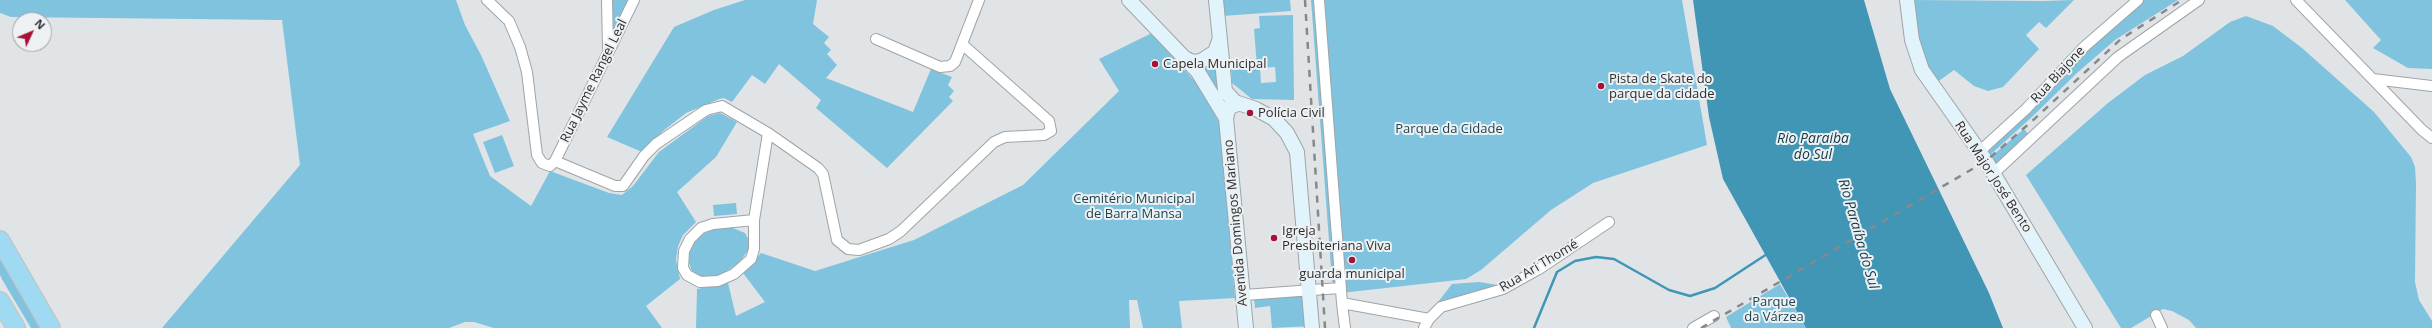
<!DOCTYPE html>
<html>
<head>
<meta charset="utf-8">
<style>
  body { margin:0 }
  #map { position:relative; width:2432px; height:328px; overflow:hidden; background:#e0e4e6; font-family:"Open Sans",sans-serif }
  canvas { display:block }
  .north { position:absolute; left:12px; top:12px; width:40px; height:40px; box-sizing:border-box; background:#edf1f3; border:1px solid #a0a3a5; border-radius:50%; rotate:46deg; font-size:11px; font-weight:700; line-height:16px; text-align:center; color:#2d2e2f }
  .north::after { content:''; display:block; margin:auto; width:14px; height:18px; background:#a81037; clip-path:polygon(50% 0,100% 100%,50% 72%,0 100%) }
</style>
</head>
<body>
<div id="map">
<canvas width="2432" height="328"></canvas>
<div class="north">N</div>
</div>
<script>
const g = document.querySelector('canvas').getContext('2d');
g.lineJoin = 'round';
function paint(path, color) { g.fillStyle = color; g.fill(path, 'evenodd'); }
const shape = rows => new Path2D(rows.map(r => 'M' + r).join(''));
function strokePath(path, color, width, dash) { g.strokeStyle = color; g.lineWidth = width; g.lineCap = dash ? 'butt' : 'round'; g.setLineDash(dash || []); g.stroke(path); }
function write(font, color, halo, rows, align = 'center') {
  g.font = font + ' "Open Sans",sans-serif'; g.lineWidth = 4; g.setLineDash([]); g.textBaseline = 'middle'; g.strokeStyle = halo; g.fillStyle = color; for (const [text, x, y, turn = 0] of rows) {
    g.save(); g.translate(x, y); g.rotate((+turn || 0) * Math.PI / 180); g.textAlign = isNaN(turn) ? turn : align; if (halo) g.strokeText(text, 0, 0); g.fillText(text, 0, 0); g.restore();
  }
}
paint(shape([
  [0,0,456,0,465,25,481,55,510,121,473,134,490,176,531,206,550,171,609,193,622,195,633,186,659,152,708,116,720,113,737,122,716,157,677,192,696,222,683,235,678,246,676,260,680,279,646,306,662,328,494,328,474,322,465,322,449,328,162,328,300,165,282,20,11,17,0,13],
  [610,0,631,0,610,38],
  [745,0,817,0,813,24,829,37,824,43,831,50,827,54,837,65,826,78,913,112,931,69,952,77,948,85,954,91,949,97,953,101,887,168,816,108,821,100,779,64,765,84,752,75,732,102,724,98,719,99,686,113,663,131,642,152,607,137,674,27,714,10],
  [1222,0,1290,0,1291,11,1223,16],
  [1311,0,1682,0,1707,145,1593,183,1551,210,1481,270,1466,279,1341,293,1332,281],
  [1911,0,2043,1,2074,0,2046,28,2039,22,2026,35,2039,49,2003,87,1988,91,1974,86,1954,70,1936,83,1922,59],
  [2144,0,2178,0,2115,40,2077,73,2033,116,1989,156,1985,152,2068,68],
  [2345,0,2432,0,2432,69,2408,68,2373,48,2381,40],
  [1293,15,1294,100,1252,99,1232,83,1231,67,1257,66,1254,29,1260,28,1259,16],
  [1275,67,1276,82,1261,83,1260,68],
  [2246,16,2273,26,2302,48,2374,112,2411,157,2415,167,2416,183,2415,282,2419,300,2432,321,2432,328,2196,328,2189,320,2172,311,2163,309,2131,328,2121,328,2026,175,2108,103,2145,75,2183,56,2230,22],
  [1152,33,1198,85,1220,124,1235,298,1179,301,1182,328,1143,328,1137,300,1129,300,1130,328,696,328,697,289,728,283,736,316,765,302,743,273,761,253,815,271,914,240,1023,185,1119,91,1099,59],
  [1215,58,1225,94,1226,108,1201,69],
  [2024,129,2031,137,1993,168,1987,160],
  [502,135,514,166,495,173,483,142],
  [736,203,737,214,714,216,713,205],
  [722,228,733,228,745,233,750,242,749,249,739,263,722,274,705,279,692,272,687,256,694,242,700,236,713,229],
  [0,254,42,328,31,328,3,281,0,275],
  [1479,282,1504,286,1440,307,1438,302,1452,284],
  [1780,284,1806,328,1731,328,1726,317],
  [1309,293,1312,326,1272,328,1270,306,1255,308,1254,298]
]), '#7fc3de');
paint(shape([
  [1693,0,1864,0,1890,89,1989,293,2003,328,1806,328,1723,179,1709,117]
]), '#4196b6');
strokePath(shape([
  [1534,328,1557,272,1575,261,1596,257,1614,259,1669,290,1690,296,1715,288,1767,254]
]), '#4196b6', 2.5);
const street = shape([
  [487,0,509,21,520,47,527,72,537,155,542,163,550,166,555,161,634,0],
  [607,0,608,48],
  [1319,0,1342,303,1429,319],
  [2296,0,2422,130,2432,138],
  [876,39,940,67,950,66,955,62,979,0],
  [2373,79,2432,86],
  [1980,151,2026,109,2084,47,2138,0],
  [555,161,615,186,623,186,644,156,656,144,706,110,722,106,768,133,818,168,823,174,837,240,848,249,859,250,889,239,901,231,994,142,1005,137,1044,135,1051,131,1049,121,962,44],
  [1994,173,2118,57,2199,0],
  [754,220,713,224,701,228,690,239,684,251,683,268,687,275,700,282,718,281,734,274,751,259,754,249,754,220,768,133],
  [1244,295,1340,288],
  [1342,303,1345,328],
  [2156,315,2162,328],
  [1424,328,1429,319,1441,307,1503,289,1539,269,1609,222],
  [1693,328,1714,316]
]);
const secondary = shape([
  [1129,0,1198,72,1226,118],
  [1216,0,1225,91,1235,102,1256,109,1274,119,1287,133,1297,152,1312,328],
  [1907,0,1912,40,1922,70,1986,161,2085,328],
  [1185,58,1192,62,1201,61,1215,52,1219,41],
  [1238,104,1229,107,1226,118,1246,328]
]);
const highway = shape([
  [0,240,51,328],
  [0,301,16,328]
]);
strokePath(street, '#a0a4a6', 12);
strokePath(secondary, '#a0a4a6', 16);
strokePath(highway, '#c0c0c1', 20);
strokePath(street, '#fff', 10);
strokePath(secondary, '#e2f4fb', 14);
strokePath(highway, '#9fdaf2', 18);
strokePath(shape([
  [1305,0,1325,328],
  [1701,328,1986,161,2031,122,2121,39,2182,0]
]), '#86898a', 2.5, [7, 7]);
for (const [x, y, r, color] of [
  [1155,64,4,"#a81037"],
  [1601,86,4,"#a81037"],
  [1250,113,4,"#a81037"],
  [1274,238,4,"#a81037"],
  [1352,260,4,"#a81037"]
]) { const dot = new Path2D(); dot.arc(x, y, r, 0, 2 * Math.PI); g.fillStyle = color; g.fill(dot); strokePath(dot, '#edf1f3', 1.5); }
write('13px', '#2d2e2f', '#edf1f3', [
  ["Capela Municipal",1163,64],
  ["Pista de Skate do",1609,79],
  ["parque da cidade",1609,94],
  ["Polícia Civil",1258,113],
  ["Igreja",1282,231],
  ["Presbiteriana Viva",1282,246],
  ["guarda municipal",1352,274,"center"]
], 'left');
write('13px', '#2d2e2f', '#edf1f3', [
  ["Rua Biajone",2058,75,-47],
  ["Rua Jayme Rangel Leal",594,81,-64],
  ["Rua Major José Bento",1993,177,57],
  ["Avenida Domingos Mariano",1236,223,-95],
  ["Rua Ari Thomé",1539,266,-31]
]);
write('13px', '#1d4351', '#edf1f3', [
  ["Parque da Cidade",1449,129],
  ["Cemitério Municipal",1134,199],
  ["de Barra Mansa",1134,214],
  ["Parque",1774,302],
  ["da Várzea",1774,317]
]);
write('italic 14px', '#113846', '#edf1f3', [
  ["Rio Paraiba",1813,139],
  ["do Sul",1813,155],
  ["Rio Paraíba do Sul",1858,234,74]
]);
</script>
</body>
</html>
